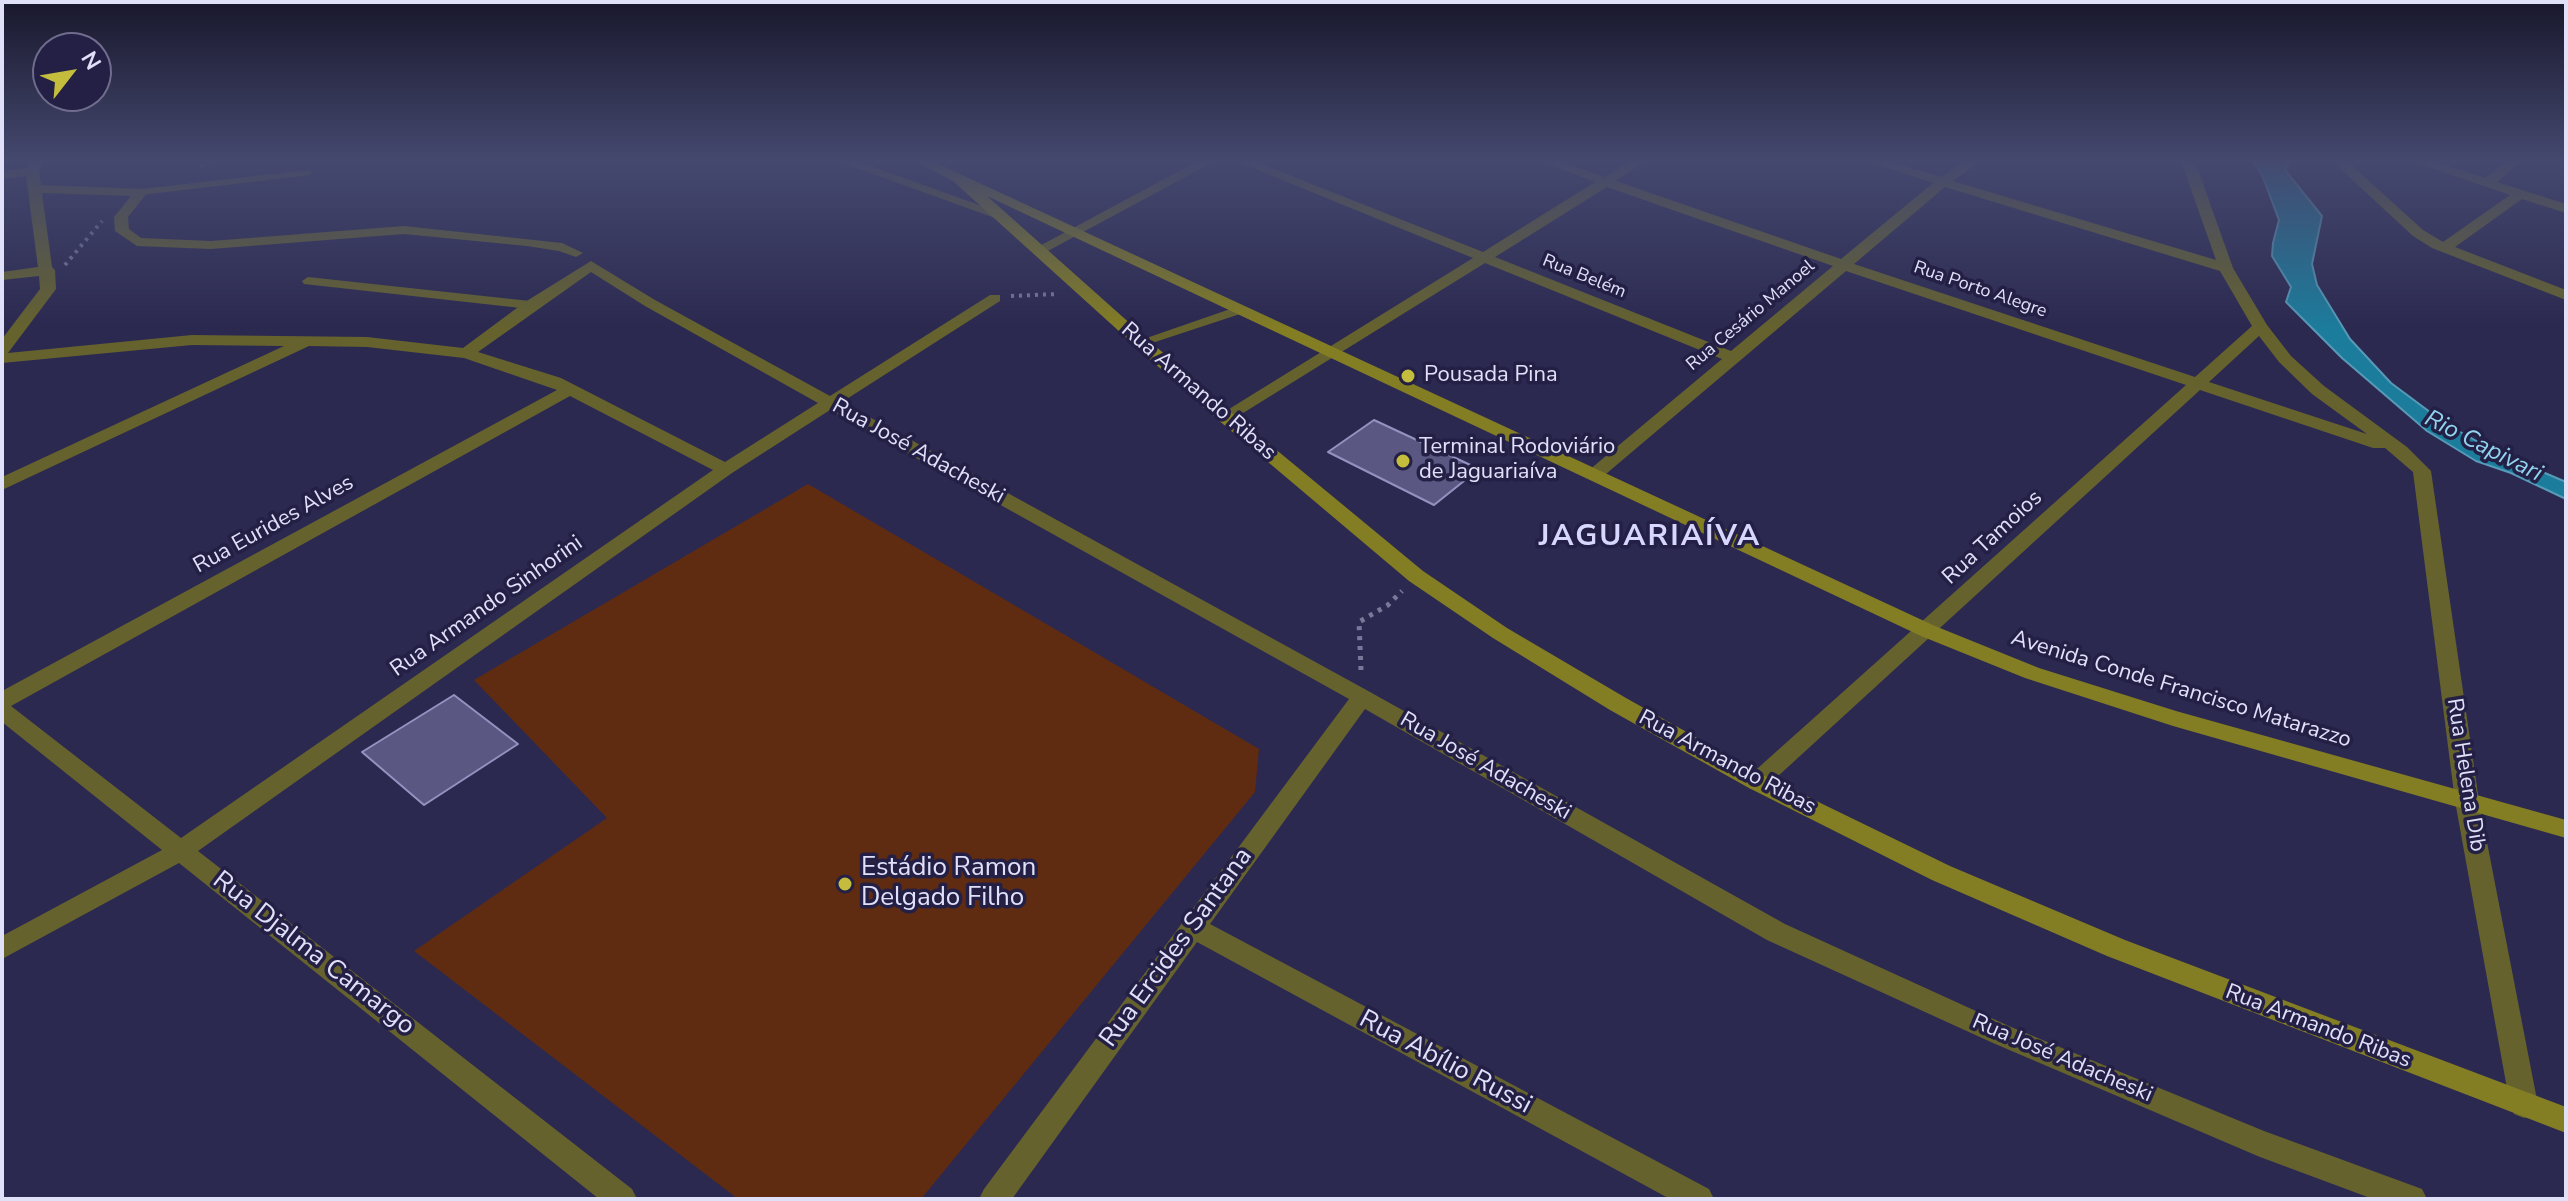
<!DOCTYPE html>
<html>
<head>
<meta charset="utf-8">
<style>
  body { margin:0 }
  #map { position:relative; width:2568px; height:1201px; overflow:hidden; background:#2c2950; font-family:"Nunito Sans",sans-serif }
  canvas { display:block }
  .frame { position:absolute; inset:0; border:4px solid #e0e0f9; pointer-events:none }
  .north { position:absolute; left:32px; top:32px; width:80px; height:80px; box-sizing:border-box; background:#231f45; border:2px solid #6f6c8d; border-radius:50%; rotate:59deg; font-size:22px; font-weight:700; line-height:32px; text-align:center; color:#e0e0f9 }
  .north::after { content:''; display:block; margin:auto; width:28px; height:36px; background:#c4bc3d; clip-path:polygon(50% 0,100% 100%,50% 72%,0 100%) }
</style>
</head>
<body>
<div id="map">
<canvas width="2568" height="1201"></canvas>
<div class="frame"></div>
<div class="north">N</div>
</div>
<script>
const g = document.querySelector('canvas').getContext('2d');
g.lineJoin = 'round';
function paint(path, color) { g.fillStyle = color; g.fill(path, 'evenodd'); }
const shape = rows => new Path2D(rows.map(r => 'M' + r).join(''));
function strokePath(path, color, width, dash) { g.strokeStyle = color; g.lineWidth = width; g.lineCap = dash ? 'butt' : 'round'; g.setLineDash(dash || []); g.stroke(path); }
function write(font, color, halo, rows, align = 'center') {
  g.font = font + ' "Nunito Sans",sans-serif'; g.lineWidth = 7; g.setLineDash([]); g.textBaseline = 'middle'; g.strokeStyle = halo; g.fillStyle = color; for (const [text, x, y, turn = 0] of rows) {
    g.save(); g.translate(x, y); g.rotate((+turn || 0) * Math.PI / 180); g.textAlign = isNaN(turn) ? turn : align; if (halo) g.strokeText(text, 0, 0); g.fillText(text, 0, 0); g.restore();
  }
}
paint(shape([
  [808,484,1259,749,1255,792,921,1199,738,1199,414,951,607,818,474,680]
]), '#5f2c12');
const water = shape([
  [2252,161,2290,161,2285,170,2322,216,2312,264,2317,285,2350,339,2391,383,2446,424,2498,453,2566,482,2566,499,2511,473,2476,461,2427,431,2342,358,2286,302,2291,287,2272,256,2273,243,2279,220,2262,175,2252,161]
]);
paint(water, '#1c7c9c');
strokePath(water, '#579ab8', 2);
const building = shape([
  [1374,420,1479,469,1434,505,1328,452,1374,420],
  [454,695,518,744,424,805,362,752,454,695]
]);
paint(building, '#5a5882');
strokePath(building, '#9392c0', 2);
strokePath(shape([
  [201,166,212,161],
  [65,265,102,221],
  [1011,296,1057,294]
]), '#797899', 4, [3, 5]);
strokePath(shape([
  [1361,670,1359,622,1388,605,1402,591]
]), '#797899', 5, [4, 6]);
paint(shape([
  [307,170,311,171,311,175,141,195,136,192,141,189,307,170],
  [308,277,530,301,536,305,530,309,304,284,302,281,308,277],
  [1239,306,1243,307,1243,313,1146,345,1141,346,1135,342,1239,306]
]), '#65622e');
paint(shape([
  [30,161,44,161,39,171,41,185,146,189,148,192,128,217,129,229,141,238,211,241,404,226,562,243,583,253,576,257,559,251,527,246,404,234,211,249,137,246,115,231,114,217,131,196,42,193,52,267,55,270,56,289,8,353,192,335,367,337,463,348,525,302,591,261,655,300,830,396,990,295,1000,295,1000,301,842,402,1370,692,1785,924,2011,1027,2264,1131,2422,1189,2427,1199,2373,1199,2260,1157,1993,1043,1767,940,1365,709,1210,924,1709,1189,1714,1199,1670,1199,1197,942,1012,1199,979,1199,984,1189,1349,699,830,410,732,473,198,851,632,1189,637,1199,599,1199,179,863,2,959,2,936,162,850,2,722,2,691,557,390,464,358,367,347,309,346,2,490,2,477,284,346,192,345,2,363,2,339,40,289,39,276,2,280,2,272,38,267,26,176,2,179,2,171,27,168,30,161],
  [591,272,645,306,818,403,725,462,561,378,478,352,591,272],
  [570,396,713,470,181,838,11,706,570,396],
  [837,161,857,161,1007,215,995,218,837,161],
  [1198,161,1215,161,1044,253,1034,253,1032,250,1198,161],
  [1236,161,1254,161,1483,252,1595,182,1540,161,1559,161,1605,177,1630,161,1646,161,1616,181,1841,259,1933,183,1867,161,1888,161,1941,177,1965,161,1981,161,1953,181,2216,260,2181,161,2195,161,2233,268,2267,325,2291,356,2324,386,2407,447,2431,471,2479,801,2538,1105,2534,1114,2524,1118,2514,1114,2510,1105,2455,801,2413,472,2385,448,2373,448,2200,390,1765,788,1757,791,1749,788,1746,782,1749,776,2186,385,1846,271,1600,479,1594,480,1585,475,1588,471,1722,359,1485,263,1227,423,1221,422,1218,418,1221,414,1473,258,1236,161],
  [1607,187,1833,266,1731,351,1495,257,1607,187],
  [1945,187,2220,271,2252,326,2195,377,1854,264,1945,187],
  [2259,336,2279,362,2312,394,2367,434,2209,382,2259,336],
  [2332,161,2347,161,2423,230,2443,242,2510,195,2411,161,2431,161,2485,178,2507,161,2522,161,2497,182,2566,204,2566,213,2522,199,2455,247,2566,290,2566,300,2432,248,2413,236,2332,161]
]), '#65622e');
paint(shape([
  [915,161,932,161,1935,626,2039,668,2176,711,2566,820,2566,838,2173,726,2025,678,1921,636,987,196,1216,400,1423,571,1507,628,1626,698,1765,776,1950,866,2125,940,2566,1107,2566,1133,2107,956,1932,880,1749,788,1610,710,1493,638,1409,581,1204,408,953,181,915,161]
]), '#837d23');
const sky = g.createLinearGradient(0, 0, 0, 329);
sky.addColorStop(0, '#18172c');
sky.addColorStop(0.49, '#45496f');
sky.addColorStop(1, '#45496f00');
g.fillStyle = sky;
g.fillRect(0, 0, 2568, 329);
for (const [x, y, r, color] of [
  [1408,376,8,"#c4bc3d"],
  [1403,461,8,"#c4bc3d"],
  [845,884,8,"#c4bc3d"]
]) { const dot = new Path2D(); dot.arc(x, y, r, 0, 2 * Math.PI); g.fillStyle = color; g.fill(dot); strokePath(dot, '#231f45', 3); }
write('18px', '#e0e0f9', '#231f45', [
  ["Rua Belém",1584,277,22],
  ["Rua Porto Alegre",1980,290,19],
  ["Rua Cesário Manoel",1751,316,-40]
]);
write('22px', '#e0e0f9', '#231f45', [
  ["Pousada Pina",1424,376],
  ["Terminal Rodoviário",1419,448],
  ["de Jaguariaíva",1419,473]
], 'left');
write('22px', '#e0e0f9', '#231f45', [
  ["Rua Armando Ribas",1198,392,41],
  ["Rua José Adacheski",918,452,29],
  ["Rua Eurides Alves",274,525,-29],
  ["Rua Tamoios",1993,538,-43],
  ["Rua Armando Sinhorini",487,607,-35],
  ["Avenida Conde Francisco Matarazzo",2181,690,17],
  ["Rua Armando Ribas",1727,763,28],
  ["Rua José Adacheski",1485,767,30],
  ["Rua Helena Dib",2465,775,81],
  ["Rua Armando Ribas",2318,1027,21],
  ["Rua José Adacheski",2062,1059,23]
]);
write('italic 24px', '#91d3ee', '#231f45', [
  ["Rio Capivari",2483,447,27]
]);
write('26px', '#e0e0f9', '#231f45', [
  ["Estádio Ramon",861,869],
  ["Delgado Filho",861,899]
], 'left');
write('26px', '#e0e0f9', '#231f45', [
  ["Rua Ercides Santana",1177,948,-54],
  ["Rua Djalma Camargo",313,954,38],
  ["Rua Abílio Russi",1445,1063,28]
]);
g.letterSpacing = '2px';
write('bold 30px', '#d7d7fe', '#231f45', [
  ["JAGUARIAÍVA",1650,538]
]);
g.letterSpacing = '0px';
</script>
</body>
</html>
